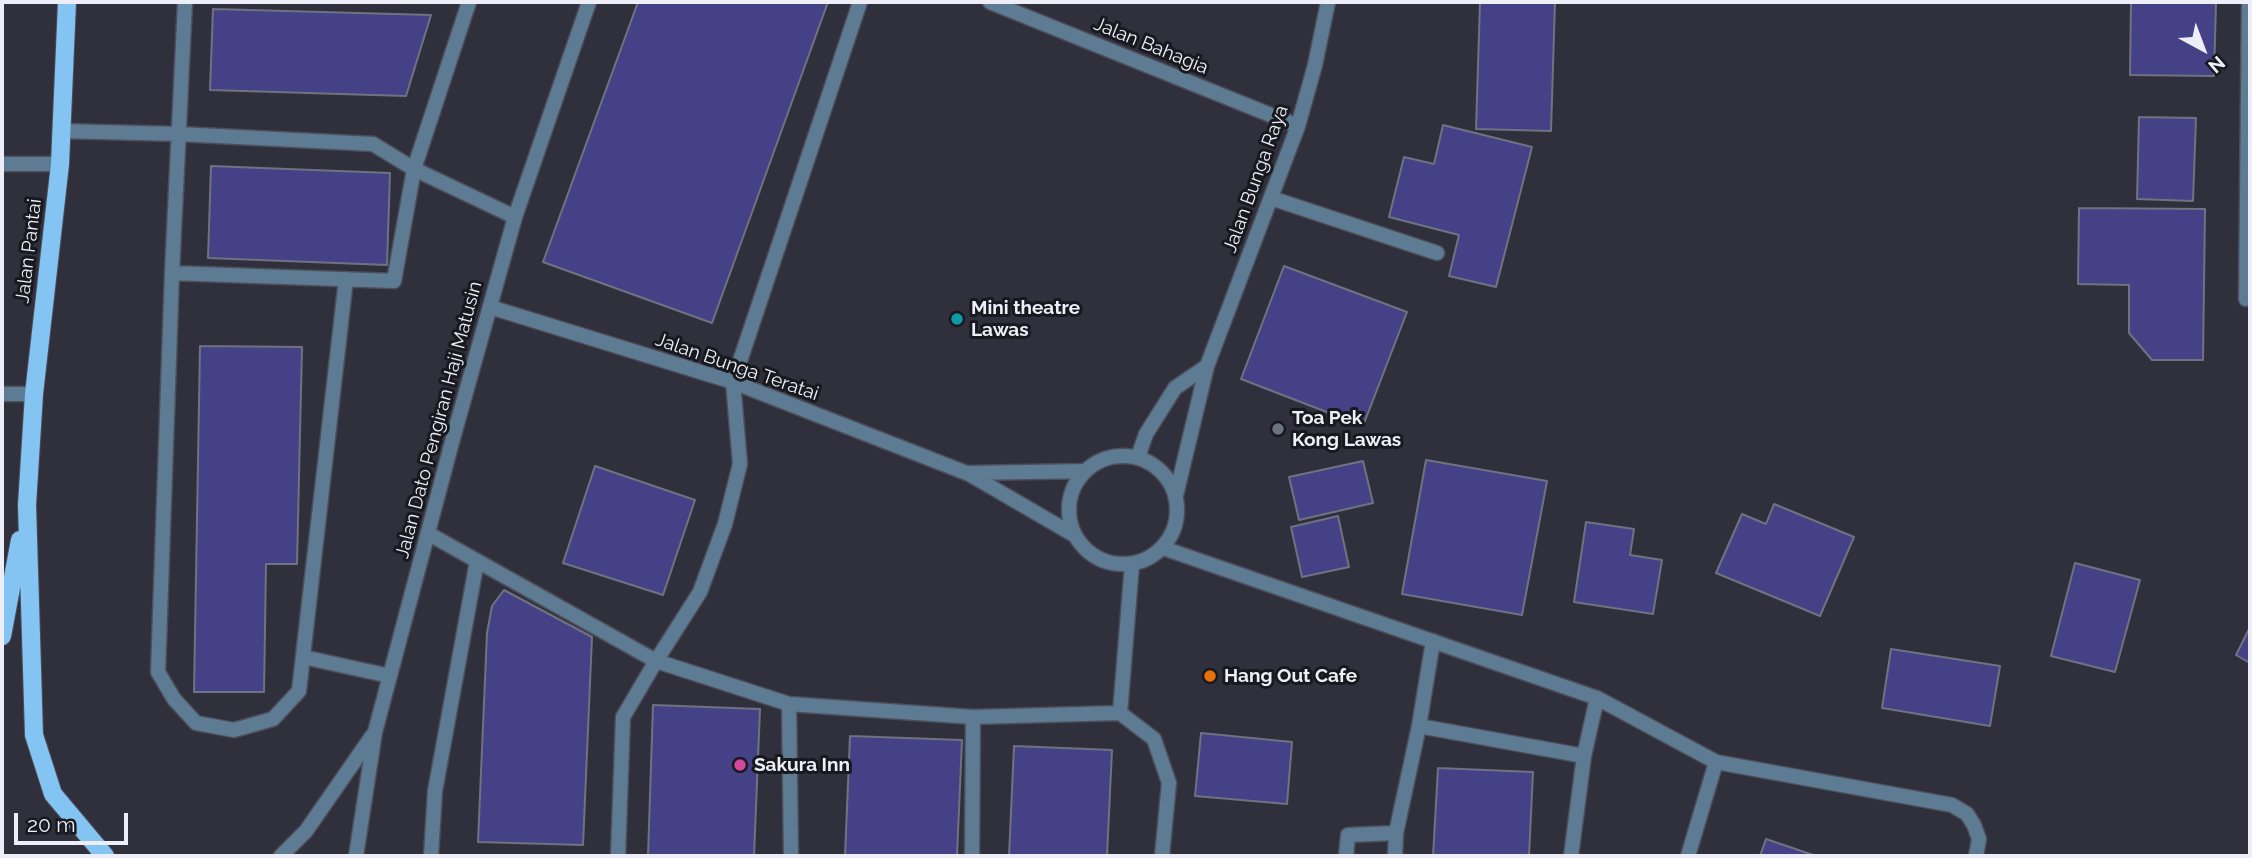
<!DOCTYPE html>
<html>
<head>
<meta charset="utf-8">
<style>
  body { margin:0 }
  #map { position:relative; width:2252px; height:858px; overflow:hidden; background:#30303d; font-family:Raleway,sans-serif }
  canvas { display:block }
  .frame { position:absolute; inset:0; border:4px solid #edeef7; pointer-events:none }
  .north { position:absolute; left:2168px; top:14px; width:70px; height:70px; -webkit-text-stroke:5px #18191f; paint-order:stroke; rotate:139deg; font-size:19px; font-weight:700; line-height:28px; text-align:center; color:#edeef7 }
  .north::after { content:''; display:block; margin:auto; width:24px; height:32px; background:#edeef7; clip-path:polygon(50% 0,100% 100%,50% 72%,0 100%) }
  .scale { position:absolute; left:14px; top:813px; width:114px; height:32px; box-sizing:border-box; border:4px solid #edeef7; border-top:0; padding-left:9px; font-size:21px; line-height:24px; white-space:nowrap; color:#edeef7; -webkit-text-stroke:5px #18191f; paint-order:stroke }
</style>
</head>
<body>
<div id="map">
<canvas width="2252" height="858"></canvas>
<div class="frame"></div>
<div class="north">N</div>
<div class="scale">20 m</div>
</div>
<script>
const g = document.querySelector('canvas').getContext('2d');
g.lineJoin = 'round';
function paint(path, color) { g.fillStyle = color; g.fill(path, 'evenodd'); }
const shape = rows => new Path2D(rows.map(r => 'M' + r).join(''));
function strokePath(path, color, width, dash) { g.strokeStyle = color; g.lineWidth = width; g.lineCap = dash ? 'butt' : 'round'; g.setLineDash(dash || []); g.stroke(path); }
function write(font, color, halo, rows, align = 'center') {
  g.font = font + ' Raleway,sans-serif'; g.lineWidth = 6; g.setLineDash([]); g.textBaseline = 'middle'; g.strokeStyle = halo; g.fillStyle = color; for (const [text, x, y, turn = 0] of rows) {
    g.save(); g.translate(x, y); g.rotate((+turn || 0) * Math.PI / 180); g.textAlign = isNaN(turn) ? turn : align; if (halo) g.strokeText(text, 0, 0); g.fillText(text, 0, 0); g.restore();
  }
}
const building = shape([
  [638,2,828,2,712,323,543,262,638,2],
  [1480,2,1555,2,1551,131,1476,129,1480,2],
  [2131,2,2216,2,2214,76,2130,75,2131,2],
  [213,9,431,15,406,96,210,90,213,9],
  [2139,117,2196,118,2193,201,2137,199,2139,117],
  [1443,125,1532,147,1496,287,1449,276,1459,235,1389,217,1404,157,1434,164,1443,125],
  [211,166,390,173,387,265,208,258,211,166],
  [2079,208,2205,209,2203,360,2152,360,2129,333,2129,285,2078,284,2079,208],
  [1284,266,1407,312,1363,426,1241,379,1284,266],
  [200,346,302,347,297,564,266,564,264,692,194,692,200,346],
  [1426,460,1547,481,1522,615,1402,594,1426,460],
  [1363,461,1373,503,1299,520,1289,477,1363,461],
  [595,466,695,500,663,595,563,563,595,466],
  [1774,504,1854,537,1820,616,1716,573,1742,514,1766,524,1774,504],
  [1338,516,1349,567,1302,577,1291,527,1338,516],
  [1586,522,1634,529,1630,555,1662,560,1653,614,1574,602,1586,522],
  [2075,563,2140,580,2115,672,2051,656,2075,563],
  [504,590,592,637,583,845,478,842,487,633,492,606,504,590],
  [2250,627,2250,663,2236,655,2250,627],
  [1891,649,2000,666,1990,726,1882,708,1891,649],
  [653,705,760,709,754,856,648,856,653,705],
  [1201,733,1292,742,1287,804,1195,796,1201,733],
  [850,736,962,740,957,856,845,856,850,736],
  [1014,746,1112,750,1107,856,1009,856,1014,746],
  [1438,768,1533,772,1529,856,1433,856,1438,768],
  [1766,839,1816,856,1760,856,1766,839]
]);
paint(building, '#444186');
strokePath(building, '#717281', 2);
const lane = shape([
  [2,394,34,394],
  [1419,726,1584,756],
  [618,856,623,717,656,661],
  [972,856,973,717],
  [1395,856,1396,833],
  [1571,856,1584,756,1597,698]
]);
const street = shape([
  [185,2,172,273,394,281,414,169,469,2],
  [990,2,1298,126],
  [61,131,179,134,373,144,414,169,515,217],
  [2,164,60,164],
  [1271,198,1437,253],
  [172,273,158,672,174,699,196,723,234,730,273,719,299,691,346,279],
  [2246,299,2249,2],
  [490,307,733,382,969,474,1074,535],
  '1069 510a54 54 0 1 1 108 0a54 54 0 1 1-108 0Z',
  [1138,457,1146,434,1175,388,1207,366],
  [970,473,1086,471],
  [1176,495,1207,366,1298,126,1315,65,1328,2],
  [429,534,656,661,789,704,973,717,1120,713,1154,739,1169,783,1162,856],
  [1163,548,1597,698,1716,762,1952,805,1967,814,1974,825,1979,839,1976,856],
  [303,657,390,676],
  [656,661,700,592,725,524,740,464,733,382,860,2],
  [789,704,791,856],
  [1120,713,1132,564],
  [281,856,306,831,372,736],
  [356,856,375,732,452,442,515,217,589,2],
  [431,856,435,791,477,561],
  [1346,856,1348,835,1396,833,1419,726,1433,641],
  [1688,856,1716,762]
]);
const primary = shape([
  [67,2,60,164,34,394,27,505,34,735,53,794,105,856],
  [2,636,20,540]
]);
strokePath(lane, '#4e4e5b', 17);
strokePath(street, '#4e4e5b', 17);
strokePath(primary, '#4e4e5b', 20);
strokePath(lane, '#5d7b92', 14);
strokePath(street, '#5d7b92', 14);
strokePath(primary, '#84c4f3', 18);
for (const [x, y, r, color] of [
  [957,319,7,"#0f9aa8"],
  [1278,429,7,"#6b7280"],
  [1210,676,7,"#e8710a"],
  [740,765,7,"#d1479c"]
]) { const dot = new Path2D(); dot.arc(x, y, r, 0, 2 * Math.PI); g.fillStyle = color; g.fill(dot); strokePath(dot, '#18191f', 2.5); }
write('19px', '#edeef7', '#18191f', [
  ["Jalan Bahagia",1151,46,22],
  ["Jalan Bunga Raya",1256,179,-70],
  ["Jalan Pantai",29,251,-83],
  ["Jalan Bunga Teratai",737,367,19],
  ["Jalan Dato Pengiran Haji Matusin",439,420,-75]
]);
write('bold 19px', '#edeef7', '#18191f', [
  ["Mini theatre",971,308],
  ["Lawas",971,330],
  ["Toa Pek",1292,418],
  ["Kong Lawas",1292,440],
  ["Hang Out Cafe",1224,676],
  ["Sakura Inn",754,765]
], 'left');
</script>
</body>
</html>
